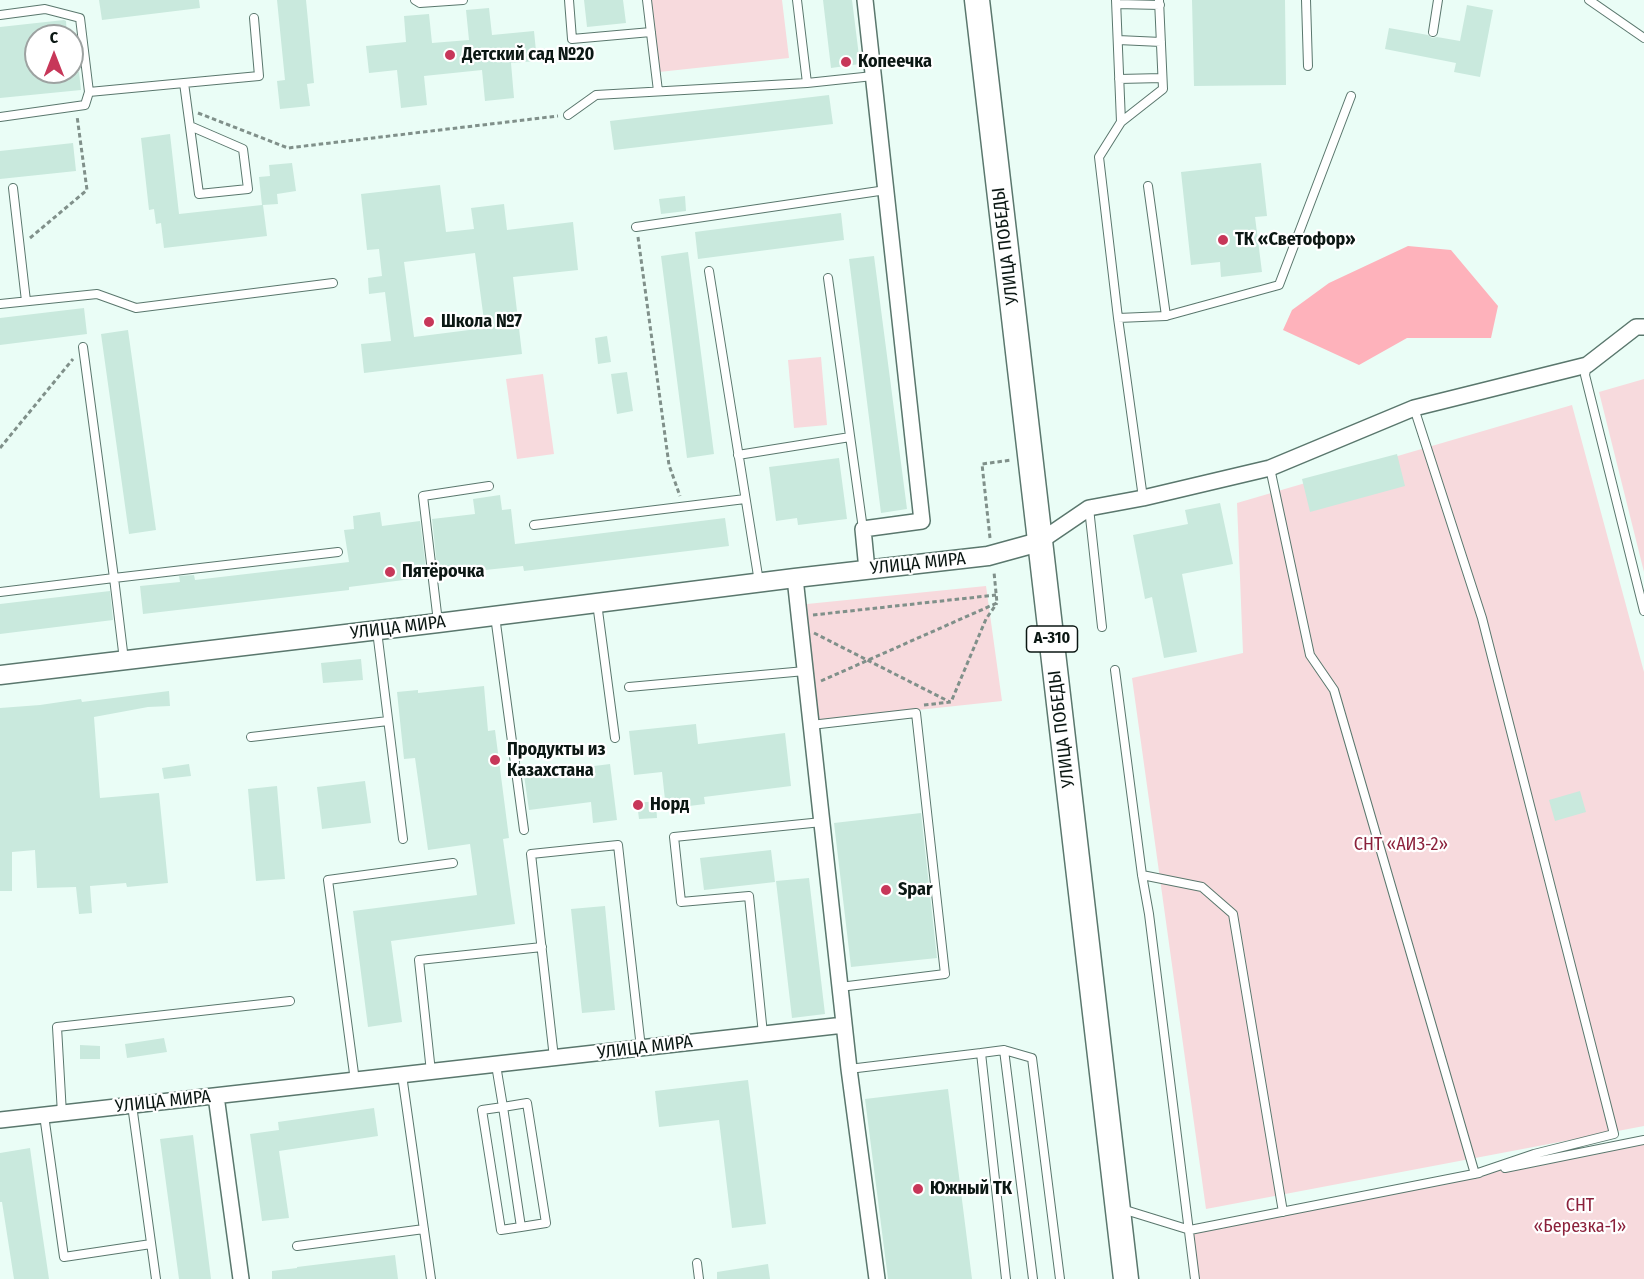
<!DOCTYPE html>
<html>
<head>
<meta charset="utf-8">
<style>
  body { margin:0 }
  #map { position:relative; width:1644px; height:1279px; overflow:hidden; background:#eafdf6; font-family:"Fira Sans Condensed",sans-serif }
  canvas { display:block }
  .north { position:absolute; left:24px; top:24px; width:60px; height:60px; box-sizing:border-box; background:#fff; border:2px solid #9da2a1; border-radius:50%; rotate:0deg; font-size:16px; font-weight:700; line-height:24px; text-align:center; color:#0b1713 }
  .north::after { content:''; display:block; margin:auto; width:21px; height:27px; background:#c73759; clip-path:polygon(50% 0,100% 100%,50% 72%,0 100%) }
</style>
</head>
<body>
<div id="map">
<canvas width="1644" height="1279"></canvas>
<div class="north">С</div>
</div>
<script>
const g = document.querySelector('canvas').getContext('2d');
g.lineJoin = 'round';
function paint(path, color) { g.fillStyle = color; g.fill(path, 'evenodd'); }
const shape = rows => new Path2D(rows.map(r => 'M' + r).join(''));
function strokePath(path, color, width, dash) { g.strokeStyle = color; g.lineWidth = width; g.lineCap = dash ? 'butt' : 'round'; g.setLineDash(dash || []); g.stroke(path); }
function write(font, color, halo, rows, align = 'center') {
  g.font = font + ' "Fira Sans Condensed",sans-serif'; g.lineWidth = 4.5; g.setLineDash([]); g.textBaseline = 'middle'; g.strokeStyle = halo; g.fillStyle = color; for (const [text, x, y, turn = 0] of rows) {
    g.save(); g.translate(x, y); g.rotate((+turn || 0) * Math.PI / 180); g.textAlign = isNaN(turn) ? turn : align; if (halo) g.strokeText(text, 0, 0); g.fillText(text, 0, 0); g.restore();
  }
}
paint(shape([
  [651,0,782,0,789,58,659,72],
  [821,357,827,425,794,428,788,360],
  [543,374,554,454,517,459,506,379],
  [1644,379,1644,572,1599,392],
  [1572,405,1644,672,1644,1126,1206,1209,1132,678,1243,653,1237,503],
  [986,586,1002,701,815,721,807,604],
  [1644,1140,1644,1279,1195,1279,1190,1230]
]), '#f7dadd');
paint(shape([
  [1408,246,1451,250,1498,306,1491,338,1407,338,1359,365,1283,330,1292,310,1329,283]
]), '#feb2bb');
paint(shape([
  [99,0,199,0,200,8,102,20],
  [277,0,306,0,314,83,307,84,310,106,280,109,277,81,285,80],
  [584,0,623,0,626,23,587,27],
  [823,0,852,0,860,64,831,68],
  [1192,0,1285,0,1286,85,1194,86],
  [1467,5,1493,10,1480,77,1454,72,1456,63,1385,49,1389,28,1428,35,1432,38,1437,37,1460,41],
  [489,8,492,35,534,31,537,61,511,63,514,98,485,101,482,70,424,76,427,105,401,108,397,70,369,73,366,46,406,42,404,16,429,14,432,43,469,40,466,10],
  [64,20,66,21,67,36,36,36,36,72,79,72,81,90,0,98,0,27],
  [829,95,833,124,614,150,610,121],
  [170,134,179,214,262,205,259,177,270,176,269,165,292,163,296,191,277,194,278,204,263,205,267,236,164,248,161,223,156,224,154,209,149,210,141,138],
  [73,143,76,171,0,179,0,151],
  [1261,163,1267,216,1255,217,1262,272,1221,277,1220,262,1191,265,1181,172],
  [440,185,446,232,474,229,471,208,504,204,507,230,573,222,578,270,513,277,522,354,364,373,361,344,391,341,385,292,369,294,368,278,382,276,379,249,367,250,361,194],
  [475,253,485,328,414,337,404,262],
  [685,196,686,211,661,214,659,199],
  [841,213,844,240,698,259,695,232],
  [688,252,714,454,687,458,661,256],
  [874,256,907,509,881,513,849,259],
  [84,308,87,334,0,345,0,318],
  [128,330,156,530,129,534,101,334],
  [607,336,611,362,598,364,595,338],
  [627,372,633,411,617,414,611,374],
  [1397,454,1405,486,1310,512,1302,479],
  [839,458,847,519,798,525,797,518,776,521,769,467],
  [500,495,502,510,511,509,515,544,725,518,729,546,524,571,523,566,438,575,432,519,475,514,473,499],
  [1220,503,1233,564,1182,574,1197,652,1164,658,1152,597,1145,599,1133,535,1188,524,1185,510],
  [380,512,382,526,420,521,427,577,349,587,349,590,143,614,140,586,180,582,179,576,194,575,195,580,349,562,344,530,354,529,353,516],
  [110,591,113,620,0,634,0,604],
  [361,659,363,680,323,683,321,663],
  [484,686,488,731,495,730,509,838,503,839,515,924,391,941,402,1022,368,1027,353,911,477,895,470,844,428,850,415,758,404,759,397,692,418,690,418,693],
  [169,691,170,706,148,707,94,717,100,798,159,793,168,883,127,887,126,883,90,886,92,913,79,914,76,887,37,888,35,850,12,852,12,891,0,891,0,708,40,705,81,699,82,702],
  [696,724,698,744,785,733,791,786,704,797,705,804,666,809,662,772,634,775,629,731],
  [189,764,191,776,164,779,162,768],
  [610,764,617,820,593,823,591,802,529,810,524,775],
  [365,781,371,823,322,829,317,787],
  [277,786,285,879,256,881,248,789],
  [1580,791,1586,812,1555,821,1549,800],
  [656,801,657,818,639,819,637,803],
  [921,813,937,958,851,967,834,823],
  [771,850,775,882,704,890,700,858],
  [809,878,825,1014,792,1018,776,881],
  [605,906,615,1010,582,1013,571,909],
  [164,1038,167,1052,127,1058,125,1044],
  [80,1045,100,1046,100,1059,80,1059],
  [748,1080,766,1224,732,1228,719,1120,659,1127,655,1091],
  [948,1089,972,1279,888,1279,865,1099],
  [374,1108,378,1136,279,1151,289,1218,262,1221,250,1134,279,1130,278,1122],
  [193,1135,211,1279,179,1279,160,1139],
  [30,1148,37,1198,49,1279,14,1279,2,1202,0,1202,0,1153],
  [395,1255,398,1279,272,1279,272,1271,297,1268,297,1267],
  [768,1264,770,1279,717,1279,717,1272]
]), '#c9e9dd');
const service = shape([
  [415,0,420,3,463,0],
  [569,0,572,39,651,32],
  [647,0,658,91],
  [797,0,807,83,873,76],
  [1116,0,1121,122],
  [1306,0,1308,66],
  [1589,0,1644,38],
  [1117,4,1160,5],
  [0,15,45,9,80,18,89,92,184,83,199,194,248,189,243,149,190,126],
  [1433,32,1438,0],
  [1118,40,1161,42],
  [1119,79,1162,78],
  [184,83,259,76,254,18],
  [568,115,596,95,807,83],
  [0,117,85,105,89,92],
  [13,188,26,301],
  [636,227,886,190],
  [709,271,759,582],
  [828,278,863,529],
  [0,304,97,294,136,308,333,283],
  [1166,316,1279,285,1351,96],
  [1118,318,1166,316,1148,186],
  [1587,365,1585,375,1644,611],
  [738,455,850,437],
  [1270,468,1310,655,1334,690,1475,1174,1534,1154,1614,1134,1482,618,1414,408],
  [1143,498,1118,318,1099,157,1121,122,1163,89,1159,0],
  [1089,508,1102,627],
  [534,525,745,499],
  [0,592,114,578,83,347],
  [597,603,615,738],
  [495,616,524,830],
  [438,622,423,496,489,486],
  [377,631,403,839],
  [124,660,114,578,338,552],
  [1115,670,1142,875,1149,914,1195,1279],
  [629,687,805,671],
  [811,725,916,713,945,974,840,987],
  [251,737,388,721],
  [1142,875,1202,887,1233,914,1283,1212],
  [763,1034,749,896,681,902,674,837,822,822],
  [1004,1050,1033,1279],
  [981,1053,1004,1050,1032,1058,1060,1279],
  [554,1058,531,854,618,845,641,1048],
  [496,1065,503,1107,521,1227,546,1223,527,1103,503,1107,482,1110,501,1230,521,1227],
  [849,1069,981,1053,1006,1279],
  [431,1072,419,960,542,947],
  [402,1075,431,1279],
  [355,1081,328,880,453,863],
  [132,1105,156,1279],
  [62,1114,57,1027,290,1001],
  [44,1115,64,1257,151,1244],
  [1505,1168,1644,1140],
  [1122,1209,1190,1230,1479,1173],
  [297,1246,424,1229],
  [697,1263,699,1279]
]);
const minor = shape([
  [865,0,922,521,863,529,867,570],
  [1039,542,1089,508,1143,498,1270,468,1414,408,1587,365,1636,327,1644,327],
  [795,578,849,1069,877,1279],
  [216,1096,241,1279],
  [0,1120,844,1025]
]);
const tertiary = shape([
  [0,675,438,623,795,578,988,556,1039,542]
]);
const trunk = shape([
  [977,0,1126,1279]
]);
strokePath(service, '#5a776d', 10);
strokePath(minor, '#5a776d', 18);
strokePath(tertiary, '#5a776d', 21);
strokePath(trunk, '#5a776d', 27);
strokePath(shape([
  [198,113,288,148,558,116],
  [638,237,669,465,680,496],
  [30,238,87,190,77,116],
  [0,448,73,359],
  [990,538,982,464,1012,460],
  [813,615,996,595],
  [814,633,950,702],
  [821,681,997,603,994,572],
  [924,705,951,702,986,619,997,603]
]), '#80908a', 3, [4.5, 3]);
strokePath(service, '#fff', 8);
strokePath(minor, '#fff', 15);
strokePath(tertiary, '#fff', 18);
strokePath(trunk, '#fff', 24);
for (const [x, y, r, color] of [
  [450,55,6,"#c73759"],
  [846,62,6,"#c73759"],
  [1223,240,6,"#c73759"],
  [429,322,6,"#c73759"],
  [390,572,6,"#c73759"],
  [495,760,6,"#c73759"],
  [638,805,6,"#c73759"],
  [886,890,6,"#c73759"],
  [918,1189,6,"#c73759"]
]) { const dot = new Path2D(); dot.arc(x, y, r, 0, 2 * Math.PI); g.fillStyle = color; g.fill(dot); strokePath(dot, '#fff', 2); }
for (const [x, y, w] of [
  [1052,639,51]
]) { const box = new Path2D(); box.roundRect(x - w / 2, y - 13, w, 26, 4.5); g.fillStyle = '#fff'; g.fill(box); strokePath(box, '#0b1713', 1.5); }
write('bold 16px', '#0b1713', null, [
  ["А-310",1052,639]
]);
write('bold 18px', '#0b1713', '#fff', [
  ["Детский сад №20",462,55],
  ["Копеечка",858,62],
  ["ТК «Светофор»",1235,240],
  ["Школа №7",441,322],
  ["Пятёрочка",402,572],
  ["Продукты из",507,750],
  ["Казахстана",507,771],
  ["Норд",650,805],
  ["Spar",898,890],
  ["Южный ТК",930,1189]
], 'left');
write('18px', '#0b1713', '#fff', [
  ["УЛИЦА ПОБЕДЫ",1006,246,-97],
  ["УЛИЦА МИРА",918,564,-6],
  ["УЛИЦА МИРА",398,628,-7],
  ["УЛИЦА ПОБЕДЫ",1062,729,-97],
  ["УЛИЦА МИРА",645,1048,-7],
  ["УЛИЦА МИРА",163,1102,-6]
]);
write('18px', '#8b213b', '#fff', [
  ["СНТ «АИЗ-2»",1401,845],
  ["СНТ",1580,1206],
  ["«Березка-1»",1580,1227]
]);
</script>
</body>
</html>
